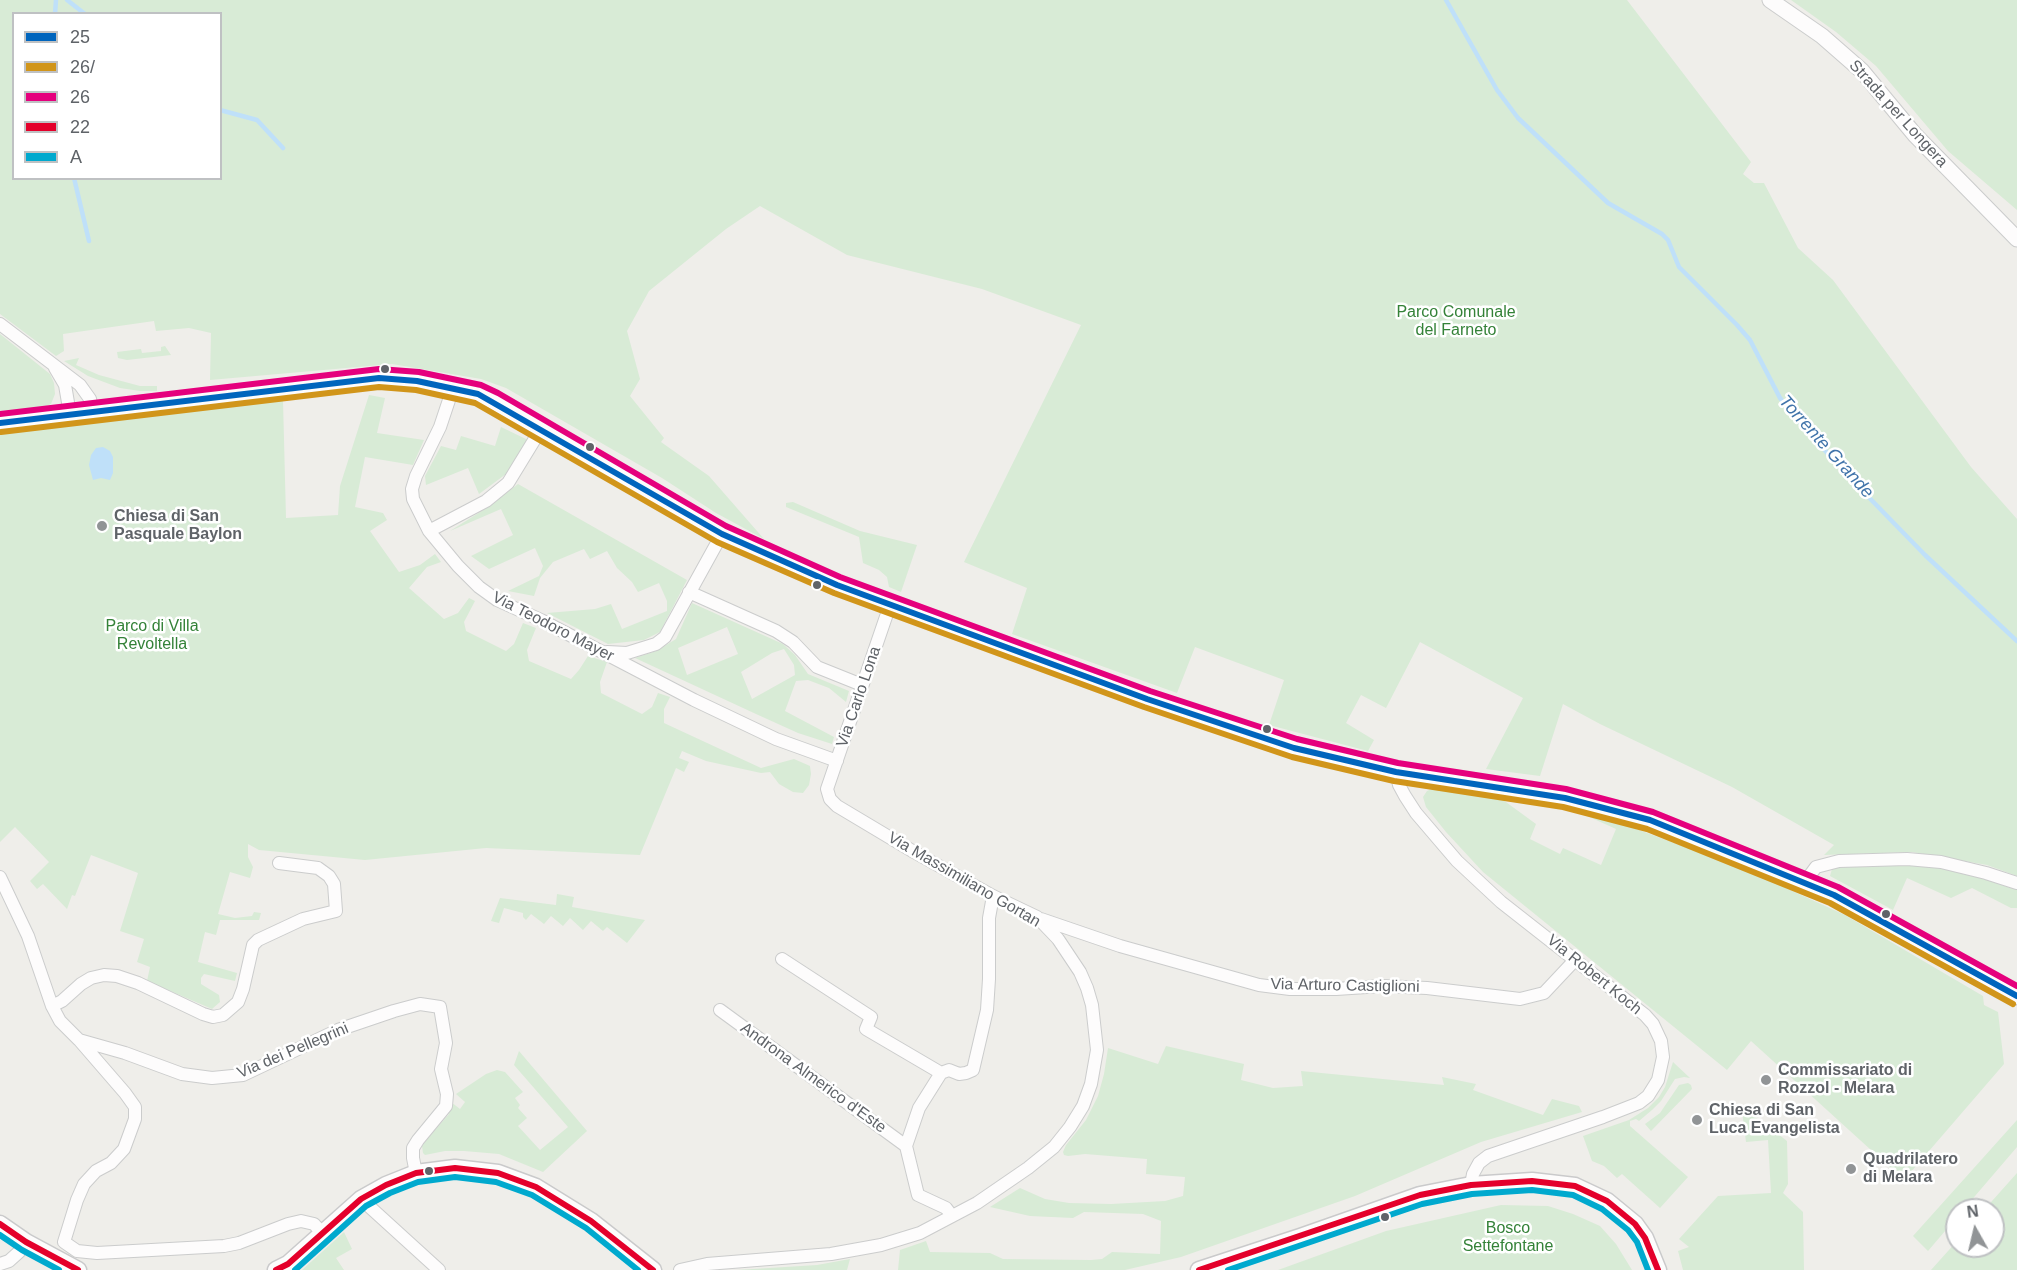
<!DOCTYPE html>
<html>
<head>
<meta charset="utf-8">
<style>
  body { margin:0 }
  #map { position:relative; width:2017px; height:1270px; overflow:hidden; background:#efeeea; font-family:Helvetica,sans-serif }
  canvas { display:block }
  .legend { position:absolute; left:12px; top:12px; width:210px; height:168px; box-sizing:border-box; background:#fff; border:2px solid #bfc1c3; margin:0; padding:8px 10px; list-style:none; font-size:18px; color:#5f6368 }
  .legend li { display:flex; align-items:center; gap:12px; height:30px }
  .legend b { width:30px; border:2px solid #bfc1c3 }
  .north { position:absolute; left:1945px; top:1198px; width:60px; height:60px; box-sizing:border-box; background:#fff; border:2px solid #bfc1c3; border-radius:50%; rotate:352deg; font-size:16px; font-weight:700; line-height:24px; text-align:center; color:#5f6368 }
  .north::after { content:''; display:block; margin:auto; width:21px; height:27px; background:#919496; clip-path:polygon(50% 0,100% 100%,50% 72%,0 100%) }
</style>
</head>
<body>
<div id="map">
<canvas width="2017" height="1270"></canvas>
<ul class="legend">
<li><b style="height:8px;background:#0065bd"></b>25</li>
<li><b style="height:8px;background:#d1951a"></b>26/</li>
<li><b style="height:8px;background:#e5007d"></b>26</li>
<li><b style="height:8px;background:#e4002b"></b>22</li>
<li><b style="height:8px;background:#00a9ce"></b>A</li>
</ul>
<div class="north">N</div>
</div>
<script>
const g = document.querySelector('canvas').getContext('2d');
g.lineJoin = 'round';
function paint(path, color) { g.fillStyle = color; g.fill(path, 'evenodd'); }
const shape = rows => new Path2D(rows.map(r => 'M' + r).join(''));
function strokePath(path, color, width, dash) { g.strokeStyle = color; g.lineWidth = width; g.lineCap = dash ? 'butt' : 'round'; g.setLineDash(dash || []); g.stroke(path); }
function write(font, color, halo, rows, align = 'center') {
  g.font = font + ' Helvetica,sans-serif'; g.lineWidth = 5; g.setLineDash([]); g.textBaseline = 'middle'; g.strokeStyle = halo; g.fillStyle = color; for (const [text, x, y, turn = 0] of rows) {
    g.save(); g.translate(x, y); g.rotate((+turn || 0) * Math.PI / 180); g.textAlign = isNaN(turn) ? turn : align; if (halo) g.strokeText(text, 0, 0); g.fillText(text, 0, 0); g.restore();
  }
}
paint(shape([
  [0,0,1627,0,1751,162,1743,174,1754,183,1764,183,1798,248,1833,280,1971,467,2017,519,2017,876,1987,865,1912,852,1824,855,1834,845,1732,787,1600,724,1563,704,1540,776,1486,769,1523,698,1420,642,1386,708,1361,695,1346,723,1374,740,1368,751,1269,725,1284,680,1195,647,1177,693,1012,634,1027,588,964,562,1081,325,982,289,847,255,760,206,726,229,649,291,627,331,640,379,630,396,664,438,661,442,709,476,764,539,716,513,662,478,506,388,481,379,392,364,210,380,211,333,189,328,156,331,154,321,63,334,64,351,56,356,0,314],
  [14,14,220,14,220,178,14,178],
  [1791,0,2017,0,2017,210,1948,151,1876,66,1836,32],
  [0,334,50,374,54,383,55,394,51,404,42,408,0,413],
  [165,346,171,355,127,360,118,358,117,352,141,349,142,353,161,351,161,347],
  [79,358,76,365,99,375,140,386,157,386,157,391,140,391,120,388,88,376,64,361],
  [369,395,385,398,377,433,424,440,413,465,365,457,355,507,383,513,387,520,370,531,399,572,420,565,435,554,441,562,427,567,409,588,444,619,458,613,469,598,475,601,464,622,466,631,506,651,514,644,523,623,536,628,527,650,529,661,571,679,579,670,588,656,607,662,600,682,601,693,642,714,652,707,658,693,670,697,664,709,664,723,761,768,794,759,810,766,811,774,809,785,803,793,793,792,779,784,770,772,761,773,706,761,682,751,679,758,689,762,684,772,676,768,640,855,486,848,365,860,259,850,248,844,248,857,253,867,250,878,230,872,218,914,235,918,252,916,254,912,261,913,259,920,220,920,216,935,205,932,198,962,237,973,235,981,204,974,201,978,201,984,219,995,220,1002,212,1009,147,981,150,967,137,962,144,939,120,931,138,873,91,855,75,896,72,895,67,909,43,884,37,889,30,881,49,862,15,827,0,842,0,431,283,400,286,518,338,515,340,486],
  [501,427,528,440,506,474,479,494,468,468,426,485,425,476,441,446,456,450,461,436,495,446],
  [518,484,687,580,660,632,644,640,608,644,547,613,595,609,611,604,622,629,667,611,667,601,659,583,638,592,632,582,617,568,607,551,590,559,584,549,553,562,540,578,534,596,508,591,539,576,543,566,535,548,489,569,471,556,513,535,501,509,450,531,488,507],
  [793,502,860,531,917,545,901,592,889,587,887,577,879,570,863,563,859,537,786,507,786,503],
  [692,603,783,644,795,655,808,674,849,691,846,702,829,688,808,680,796,681,785,711,834,737,832,744,798,733,756,714,635,658,656,651,676,639],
  [727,627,738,654,687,675,678,648],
  [784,649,794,665,795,675,752,699,741,672,772,653],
  [1434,788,1499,797,1536,824,1530,839,1560,854,1563,848,1601,865,1616,829,1585,815,1631,827,1742,868,1845,915,1983,996,1984,1005,1998,1012,2004,1064,1904,1180,1751,1041,1727,1070,1483,872,1446,832,1426,807,1423,797,1427,791],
  [1921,864,1978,877,2017,890,2017,908,2011,908,1972,888,1951,898,1907,878,1893,910,1830,876,1832,869,1848,865],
  [557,894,574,897,572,907,645,920,627,943,607,927,603,931,591,921,583,930,570,918,563,926,551,916,544,924,531,914,526,920,523,917,523,913,504,908,499,923,491,921,500,898,556,905],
  [1166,1046,1244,1064,1241,1080,1273,1088,1303,1086,1301,1071,1444,1085,1442,1077,1476,1084,1473,1090,1543,1115,1552,1099,1579,1106,1582,1112,1481,1142,1355,1196,1181,1257,1125,1270,898,1270,900,1250,926,1241,930,1252,990,1253,1003,1259,1091,1260,1102,1259,1112,1252,1160,1254,1161,1221,1143,1214,1084,1212,1073,1218,1030,1216,990,1207,1020,1188,1045,1199,1069,1203,1111,1204,1165,1201,1183,1196,1185,1177,1146,1174,1147,1159,1085,1154,1068,1156,1064,1155,1063,1152,1066,1145,1086,1120,1098,1096,1104,1074,1108,1048,1158,1064],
  [519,1051,587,1131,543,1172,499,1154,464,1151,445,1151,425,1155,423,1153,422,1146,427,1139,449,1114,451,1102,460,1109,465,1102,456,1094,486,1074,497,1070,505,1072,523,1092,515,1098,520,1105,518,1108,527,1118,518,1126,540,1150,568,1127,514,1065],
  [1673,1062,1690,1078,1684,1077,1675,1079,1661,1101,1652,1110,1639,1121,1636,1119,1630,1121,1630,1126,1688,1177,1660,1208,1622,1174,1617,1178,1604,1166,1592,1161,1583,1136,1629,1120,1648,1108,1659,1097,1665,1087],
  [1688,1083,1691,1085,1692,1089,1651,1131,1645,1124,1660,1113,1679,1085],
  [1745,1109,1787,1141,1788,1184,1783,1193,1803,1212,1804,1270,1683,1270,1678,1251,1689,1247,1679,1239,1718,1196,1771,1193,1768,1140,1746,1142,1742,1111],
  [2017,1120,2017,1147,1963,1210,1957,1210,1957,1217,1928,1251,1913,1236],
  [2017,1173,2017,1270,1931,1270,1957,1241,1957,1246,1993,1246,1993,1210,1984,1210],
  [1501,1205,1548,1206,1573,1214,1600,1226,1616,1244,1632,1270,1278,1270,1386,1231],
  [344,1232,352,1249,336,1258,344,1270,302,1270],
  [850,1259,847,1270,737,1270,817,1265]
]), '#d8ebd6');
paint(shape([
  [103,447,110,451,113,457,113,473,110,480,101,478,93,480,89,465,91,455,96,448]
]), '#bfe0f9');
strokePath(shape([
  [67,0,85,14],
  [1446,0,1497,90,1518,118,1608,203,1662,234,1668,240,1679,267,1737,325,1750,340,1780,398,1803,426,1848,476,1925,555,2017,641],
  [55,14,56,0],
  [220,110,257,120,283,148],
  [74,178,89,241]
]), '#bfe0f9', 4.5);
const minor = shape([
  [0,324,80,385,90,399,93,411],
  [55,368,65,385,70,414],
  [453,388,440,427,416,476,412,489,413,499,429,531,458,566,479,587,497,600,541,620,694,700,776,739,837,761],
  [429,531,486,501,508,483,541,429],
  [689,592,776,631,793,642,817,667,862,685],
  [607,652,627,653,656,644,665,637,722,534],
  [1396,772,1399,785,1405,796,1416,813,1457,861,1501,902,1645,1015,1653,1024,1661,1041,1663,1057,1658,1080,1648,1096,1639,1103,1603,1117,1488,1156,1479,1163,1473,1174,1471,1185],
  [0,877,28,936,52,1006,60,1021,79,1040,125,1053,182,1074,212,1078,243,1075,338,1030,394,1011,420,1004,440,1007,446,1043,441,1069,447,1094,446,1106,418,1140,413,1148,413,1158,416,1173],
  [1805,882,1816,867,1839,861,1907,859,1941,862,1986,873,2017,883],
  [1041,919,1120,946,1259,985,1290,989,1336,989,1382,986,1427,988,1520,999,1544,993,1575,960],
  [782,959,871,1017,866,1029,941,1073],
  [52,1006,62,1001,81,984,91,978,104,975,117,976,138,983,203,1014,213,1017,223,1015,238,1002,243,989,253,945,258,940,303,919,336,911,334,884,329,876,318,868,279,863],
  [720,1010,906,1146],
  [80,1041,125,1093,135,1107,135,1119,124,1149,111,1163,96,1171,84,1184,77,1200,64,1242,77,1251,97,1253,224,1246,239,1243,288,1224,301,1221,314,1224,322,1233],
  [361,1199,439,1270],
  [952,1216,946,1208,918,1195,906,1146,919,1108,941,1073,949,1070,959,1074,966,1073,973,1070,987,1010,989,979,989,918,993,896],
  [0,1264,9,1261,19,1252,26,1242],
  [680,1270,707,1264,831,1254,881,1245,920,1233,977,1203,1028,1168,1054,1147,1070,1127,1083,1106,1091,1084,1097,1050,1092,1005,1087,988,1080,972,1058,939,1037,917,993,896,914,852,837,806,830,799,827,789,890,605]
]);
const tertiary = shape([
  [1770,0,1822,36,1862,71,1915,135,2017,239]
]);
const secondary = shape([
  [0,423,379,378,417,381,478,394,493,401,722,534,837,585,1147,699,1294,748,1356,764,1396,772,1565,798,1650,820,1834,895,2017,996],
  [0,1224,26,1242,78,1270],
  [276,1270,288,1264,361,1199,386,1185,416,1173,455,1168,498,1173,536,1187,591,1221,653,1270],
  [1199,1270,1300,1237,1420,1195,1471,1185,1532,1181,1575,1186,1607,1201,1635,1224,1645,1238,1658,1270]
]);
strokePath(minor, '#cbcccc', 14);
strokePath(tertiary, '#cbcccc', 17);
strokePath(secondary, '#cacacb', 19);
strokePath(minor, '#fdfcfc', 12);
strokePath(tertiary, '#fdfcfc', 15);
strokePath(secondary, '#fdfcfc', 16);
strokePath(shape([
  [0,423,379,378,417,381,478,394,722,534,837,585,1147,699,1294,748,1396,772,1565,798,1650,820,1834,895,2017,996]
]), '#0065bd', 6);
strokePath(shape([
  [1,432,379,387,416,390,475,403,717,542,834,593,1144,707,1292,757,1394,781,1563,807,1647,829,1830,903,2013,1004]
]), '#d1951a', 6);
strokePath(shape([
  [0,414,379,369,419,372,481,385,498,393,726,526,840,577,1150,691,1297,739,1398,763,1566,789,1653,812,1838,887,2017,986]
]), '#e5007d', 6);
strokePath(shape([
  [0,1224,26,1242,78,1270],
  [276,1270,288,1264,361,1199,386,1185,416,1173,455,1168,498,1173,536,1187,591,1221,653,1270],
  [1199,1270,1420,1195,1471,1185,1532,1181,1575,1186,1607,1201,1635,1224,1645,1238,1658,1270]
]), '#e4002b', 6);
strokePath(shape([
  [0,1235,22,1250,59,1270],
  [295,1270,366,1206,390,1193,418,1182,455,1177,496,1182,532,1195,586,1228,638,1270],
  [1228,1270,1422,1204,1472,1194,1532,1190,1573,1195,1602,1209,1628,1230,1637,1242,1648,1270]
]), '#00a9ce', 6);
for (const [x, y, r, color] of [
  [385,369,5,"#5f6368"],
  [590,447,5,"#5f6368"],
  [102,526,6,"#919496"],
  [817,585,5,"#5f6368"],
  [1267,729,5,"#5f6368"],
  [1886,914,5,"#5f6368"],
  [1766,1080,6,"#919496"],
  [1697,1120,6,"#919496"],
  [1851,1169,6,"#919496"],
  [429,1171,5,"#5f6368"],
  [1385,1217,5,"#5f6368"]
]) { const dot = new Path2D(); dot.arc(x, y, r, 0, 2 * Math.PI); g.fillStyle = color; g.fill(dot); strokePath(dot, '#fff', 2); }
write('16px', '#5f6368', '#fff', [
  ["Strada per Longera",1898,114,48],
  ["Via Teodoro Mayer",553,627,27],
  ["Via Carlo Lona",859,697,-71],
  ["Via Massimiliano Gortan",964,880,30],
  ["Via Robert Koch",1594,975,39],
  ["Via Arturo Castiglioni",1345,986,1],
  ["Via dei Pellegrini",293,1051,-23],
  ["Androna Almerico d'Este",813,1078,36]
]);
write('16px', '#348238', '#fff', [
  ["Parco Comunale",1456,313],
  ["del Farneto",1456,331],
  ["Parco di Villa",152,627],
  ["Revoltella",152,645],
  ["Bosco",1508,1229],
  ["Settefontane",1508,1247]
]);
write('bold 16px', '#5f6368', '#fff', [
  ["Chiesa di San",114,517],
  ["Pasquale Baylon",114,535],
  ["Commissariato di",1778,1071],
  ["Rozzol - Melara",1778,1089],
  ["Chiesa di San",1709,1111],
  ["Luca Evangelista",1709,1129],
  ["Quadrilatero",1863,1160],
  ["di Melara",1863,1178]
], 'left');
write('italic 18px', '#4174aa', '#fff', [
  ["Torrente Grande",1826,447,48]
]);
</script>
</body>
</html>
